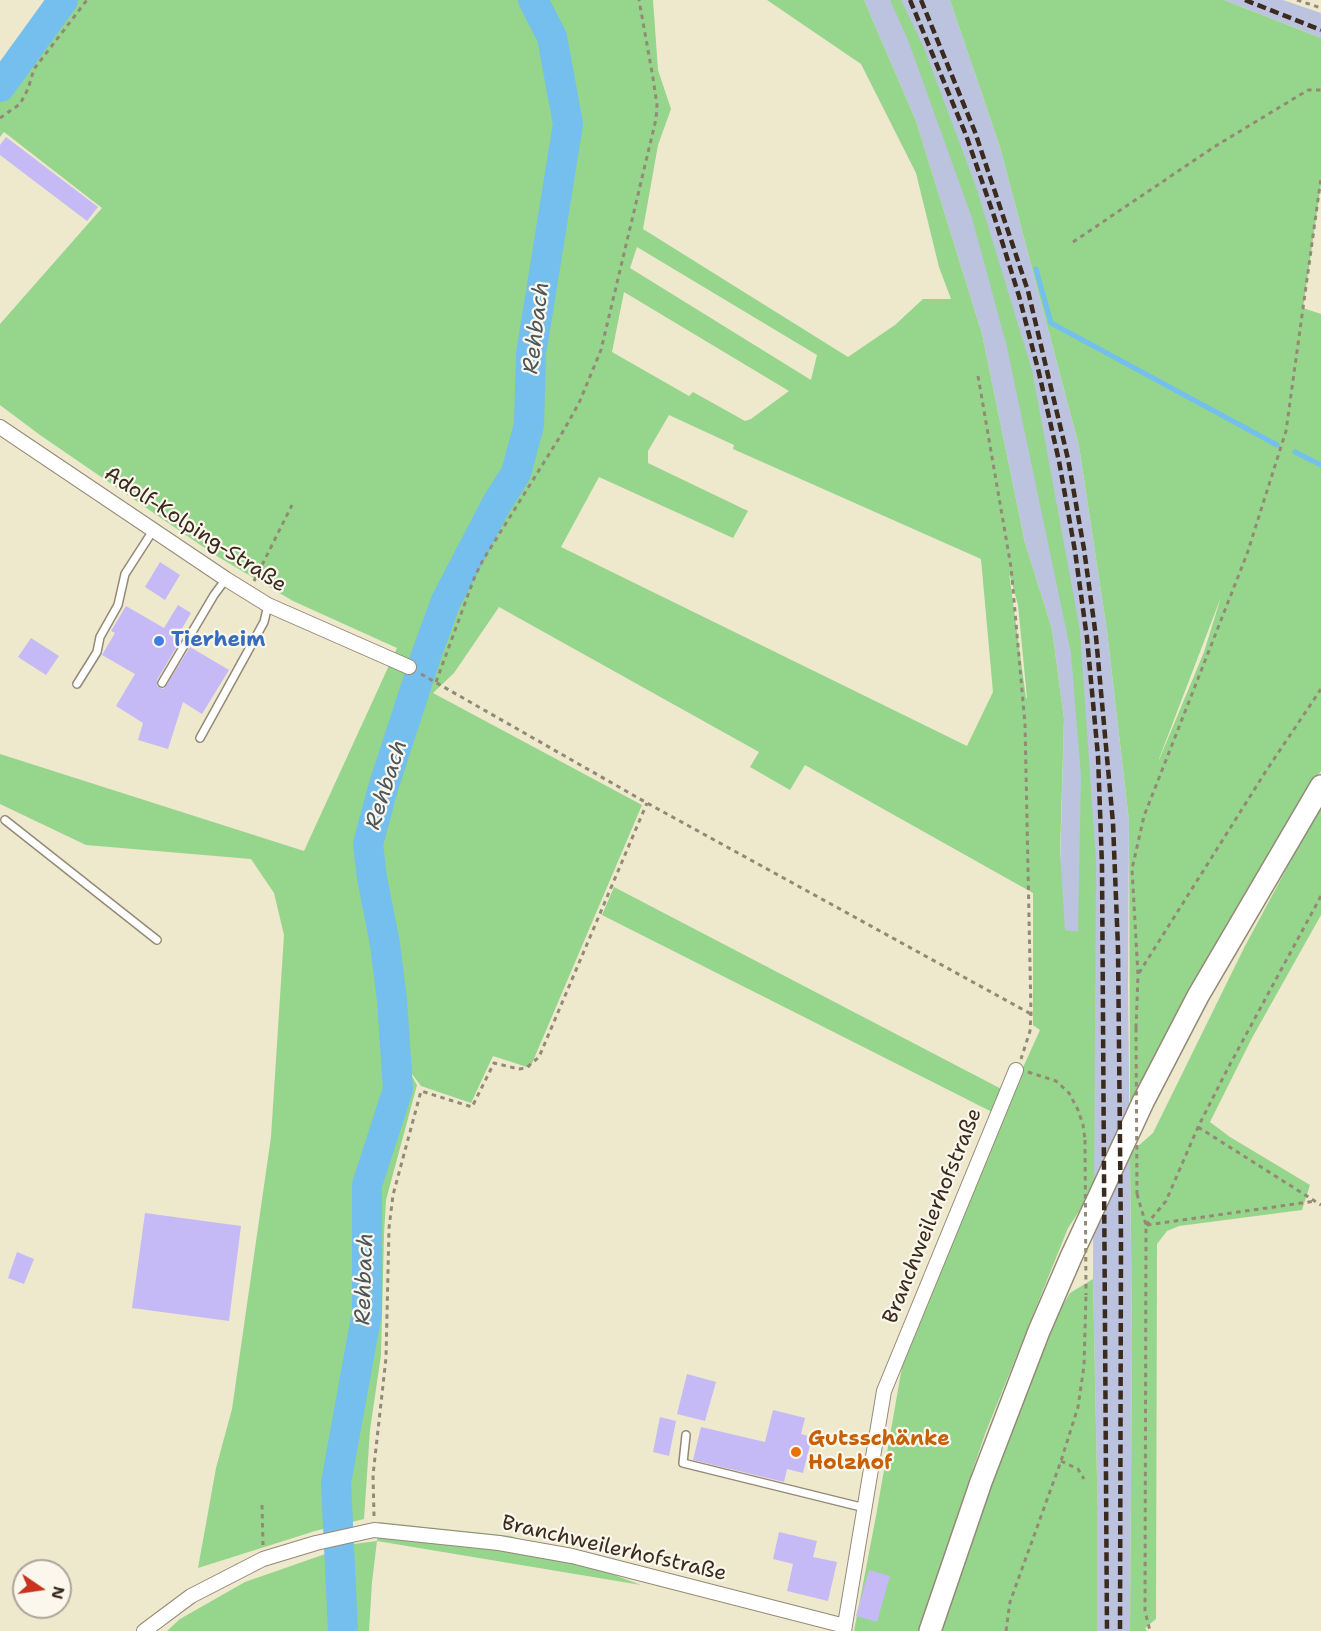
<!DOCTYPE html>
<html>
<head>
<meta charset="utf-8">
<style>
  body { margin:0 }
  #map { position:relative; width:1321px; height:1631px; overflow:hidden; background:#eee8cd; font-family:"Shantell Sans",sans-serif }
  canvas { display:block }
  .north { position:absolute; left:12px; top:1559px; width:60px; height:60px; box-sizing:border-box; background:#fbf7ec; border:2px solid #aea59a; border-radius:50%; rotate:103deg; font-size:16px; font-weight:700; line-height:24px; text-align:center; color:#3b2a1e }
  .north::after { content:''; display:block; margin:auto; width:21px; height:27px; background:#c8321e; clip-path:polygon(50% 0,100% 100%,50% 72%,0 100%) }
</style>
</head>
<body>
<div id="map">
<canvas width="1321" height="1631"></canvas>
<div class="north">N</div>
</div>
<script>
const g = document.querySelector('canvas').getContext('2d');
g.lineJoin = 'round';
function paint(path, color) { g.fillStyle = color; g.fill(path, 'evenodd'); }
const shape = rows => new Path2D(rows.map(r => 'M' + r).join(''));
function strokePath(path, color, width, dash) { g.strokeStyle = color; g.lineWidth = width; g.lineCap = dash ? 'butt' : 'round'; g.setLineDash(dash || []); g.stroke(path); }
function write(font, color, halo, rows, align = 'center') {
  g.font = font + ' "Shantell Sans",sans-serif'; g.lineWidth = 4.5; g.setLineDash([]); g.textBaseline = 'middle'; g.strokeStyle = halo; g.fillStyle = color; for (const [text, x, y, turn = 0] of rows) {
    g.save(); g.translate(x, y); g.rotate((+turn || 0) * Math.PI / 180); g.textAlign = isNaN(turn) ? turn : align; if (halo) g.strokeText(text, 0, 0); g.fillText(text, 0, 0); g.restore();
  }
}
paint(shape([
  [864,0,950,0,1000,147,1079,446,1107,631,1129,821,1128,987,1132,1338,1130,1631,1097,1631,1097,1480,1093,1279,1094,1067,1083,964,1058,938,1064,719,1052,629,1025,543,982,334,916,121],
  [1224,0,1283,0,1321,13,1321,38]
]), '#bcc3de');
paint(shape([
  [46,0,653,0,658,70,671,109,658,145,643,229,848,357,895,325,923,299,951,299,939,267,916,173,861,64,767,0,864,0,916,121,982,334,1025,543,1052,629,1064,719,1060,853,1065,930,1078,932,1081,776,1071,653,1007,347,972,218,908,40,890,0,901,0,924,48,976,187,1032,370,1080,631,1096,862,1094,1189,1068,1228,985,1434,918,1631,854,1631,876,1516,903,1361,1000,1116,602,915,614,887,1011,1094,1040,1030,1033,1025,1033,893,805,765,790,790,750,767,759,752,499,607,454,673,433,693,642,805,530,1068,493,1056,471,1103,421,1086,406,1066,417,1085,386,1200,384,1235,381,1355,370,1430,364,1519,315,1531,198,1568,216,1468,232,1409,271,1137,284,935,274,893,251,859,86,845,0,804,0,754,304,851,397,648,293,601,215,555,40,435,0,405,0,324,102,208,4,132,0,137,0,63],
  [637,247,817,355,811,380,630,268],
  [624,292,789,391,751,419,745,421,693,392,689,396,612,352],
  [669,415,734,445,733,449,981,559,993,692,967,746,561,547,599,477,733,538,748,511,648,463,648,451],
  [1009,573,1018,605,1027,698,1026,698],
  [950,0,1224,0,1321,38,1321,184,1303,308,1321,314,1321,771,1303,798,1130,1104,1129,821,1107,631,1079,446,1000,147],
  [1221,597,1204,652,1159,760,1159,759],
  [1321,809,1321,915,1252,1038,1210,1122,1230,1137,1310,1185,1302,1210,1179,1226,1167,1231,1157,1244,1156,1619,1145,1628,1147,1631,1130,1631,1132,1338,1130,1153,1153,1133,1245,946,1311,823],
  [1093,1279,1097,1480,1097,1631,941,1631,995,1473,1057,1315,1070,1293],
  [379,1522,511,1536,641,1585,377,1541,372,1582,369,1631,167,1631,180,1619,245,1582,354,1544,377,1541]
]), '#95d58c');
strokePath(shape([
  [1036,269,1051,323,1277,445],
  [1295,452,1321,465]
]), '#74bfed', 5);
strokePath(shape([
  [0,87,63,0],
  [343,1631,336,1483,367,1312,367,1185,398,1089,392,1000,385,944,372,878,368,844,383,788,427,653,446,601,496,505,516,473,529,425,531,354,568,124,552,37,533,0]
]), '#74bfed', 30);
paint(shape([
  [6,137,98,207,87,221,0,155,0,145],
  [160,562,180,575,165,600,145,587],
  [178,605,191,613,177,637,180,641,157,680,157,686,163,689,166,686,190,647,229,670,202,714,183,702,168,749,138,740,143,723,116,706,135,674,102,655,115,633,111,631,126,606,164,628],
  [31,638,59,656,46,675,18,657],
  [145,1213,241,1226,229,1321,132,1308],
  [17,1252,34,1259,24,1284,8,1278],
  [687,1374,716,1382,705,1421,677,1414],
  [773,1410,805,1418,801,1434,812,1437,803,1473,787,1469,784,1482,693,1460,701,1427,765,1442],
  [660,1417,676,1421,669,1456,653,1452],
  [779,1532,817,1541,813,1557,837,1562,828,1601,787,1591,793,1564,773,1559],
  [869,1570,890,1576,877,1622,856,1616]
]), '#c5baf6');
const lane = shape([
  [162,683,214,595,226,579],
  [77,684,97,652,100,637,118,605,125,574,154,529],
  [200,738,264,622,268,605],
  [5,820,157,940],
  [686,1435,683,1463,865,1508]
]);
const street = shape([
  [0,427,226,579,268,605,409,667],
  [144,1631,191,1596,263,1559,316,1543,374,1530,499,1543,572,1556,845,1626],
  [844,1631,884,1391,1016,1070]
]);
const primary = shape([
  [930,1631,981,1482,1039,1331,1071,1257,1143,1102,1198,996,1321,786]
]);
strokePath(lane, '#948976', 10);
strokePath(street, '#948976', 16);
strokePath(primary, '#948976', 24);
strokePath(shape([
  [1297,0,1321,8],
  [0,118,20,104,28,89,34,69,87,0],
  [1073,242,1214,147,1308,90,1321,90],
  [978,376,1011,567,1025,724,1031,1014,1030,1031,1021,1059],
  [254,581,292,505],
  [421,674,647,803,1031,1014],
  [436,682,475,576,483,560,561,435,579,403,601,350,656,119,657,105,653,78,639,0],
  [1139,973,1266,771,1321,689],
  [1136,1028,1138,975,1132,869,1144,816,1247,554,1286,431,1321,178],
  [1028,1072,1056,1081,1069,1093,1078,1110,1083,1125,1085,1140],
  [1198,1127,1321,1205],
  [1137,1194,1146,1225,1145,1611,1150,1631],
  [1146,1225,1166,1201,1198,1127,1228,1068,1321,896],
  [1147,1225,1316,1201],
  [1061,1461,1078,1469,1084,1479],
  [262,1505,263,1545],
  [374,1516,373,1475,386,1358,389,1228,393,1195,421,1091,472,1107,494,1063,519,1069,526,1068,539,1057,647,803],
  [1006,1631,1010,1602,1061,1461,1078,1407,1084,1366,1086,1295]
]), '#948976', 3, [4.5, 4.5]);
strokePath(lane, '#fff', 7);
strokePath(street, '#fff', 14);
strokePath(primary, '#fff', 21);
strokePath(shape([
  [910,0,966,135,995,219,1019,296,1039,373,1059,461,1075,551,1087,638,1098,756,1102,865,1107,1631],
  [921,0,975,132,1028,291,1068,459,1084,549,1096,637,1113,823,1118,948,1121,1241,1120,1631],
  [1245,0,1321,30]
]), '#3b2a1e', 4.5, [9, 4.5]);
strokePath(shape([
  [1136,1028,1137,1194],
  [1085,1140,1086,1295]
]), '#948976', 3, [4.5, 4.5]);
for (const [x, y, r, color] of [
  [159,641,6,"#3f7fe0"],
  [796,1452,6,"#e8710a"]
]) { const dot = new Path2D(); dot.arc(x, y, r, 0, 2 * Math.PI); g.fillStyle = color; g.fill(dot); strokePath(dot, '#fbf7ec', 2); }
write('21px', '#3b2a1e', '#fbf7ec', [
  ["Adolf-Kolping-Straße",195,530,33],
  ["Branchweilerhofstraße",933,1216,-68],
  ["Branchweilerhofstraße",614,1549,13]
]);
write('bold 21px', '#366cbe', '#fbf7ec', [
  ["Tierheim",171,641]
], 'left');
write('bold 21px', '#c56008', '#fbf7ec', [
  ["Gutsschänke",808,1440],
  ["Holzhof",808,1464]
], 'left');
write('italic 22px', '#4c575c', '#fbf7ec', [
  ["Rehbach",537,328,-83],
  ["Rehbach",387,785,-72],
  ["Rehbach",365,1279,-88]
]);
</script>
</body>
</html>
